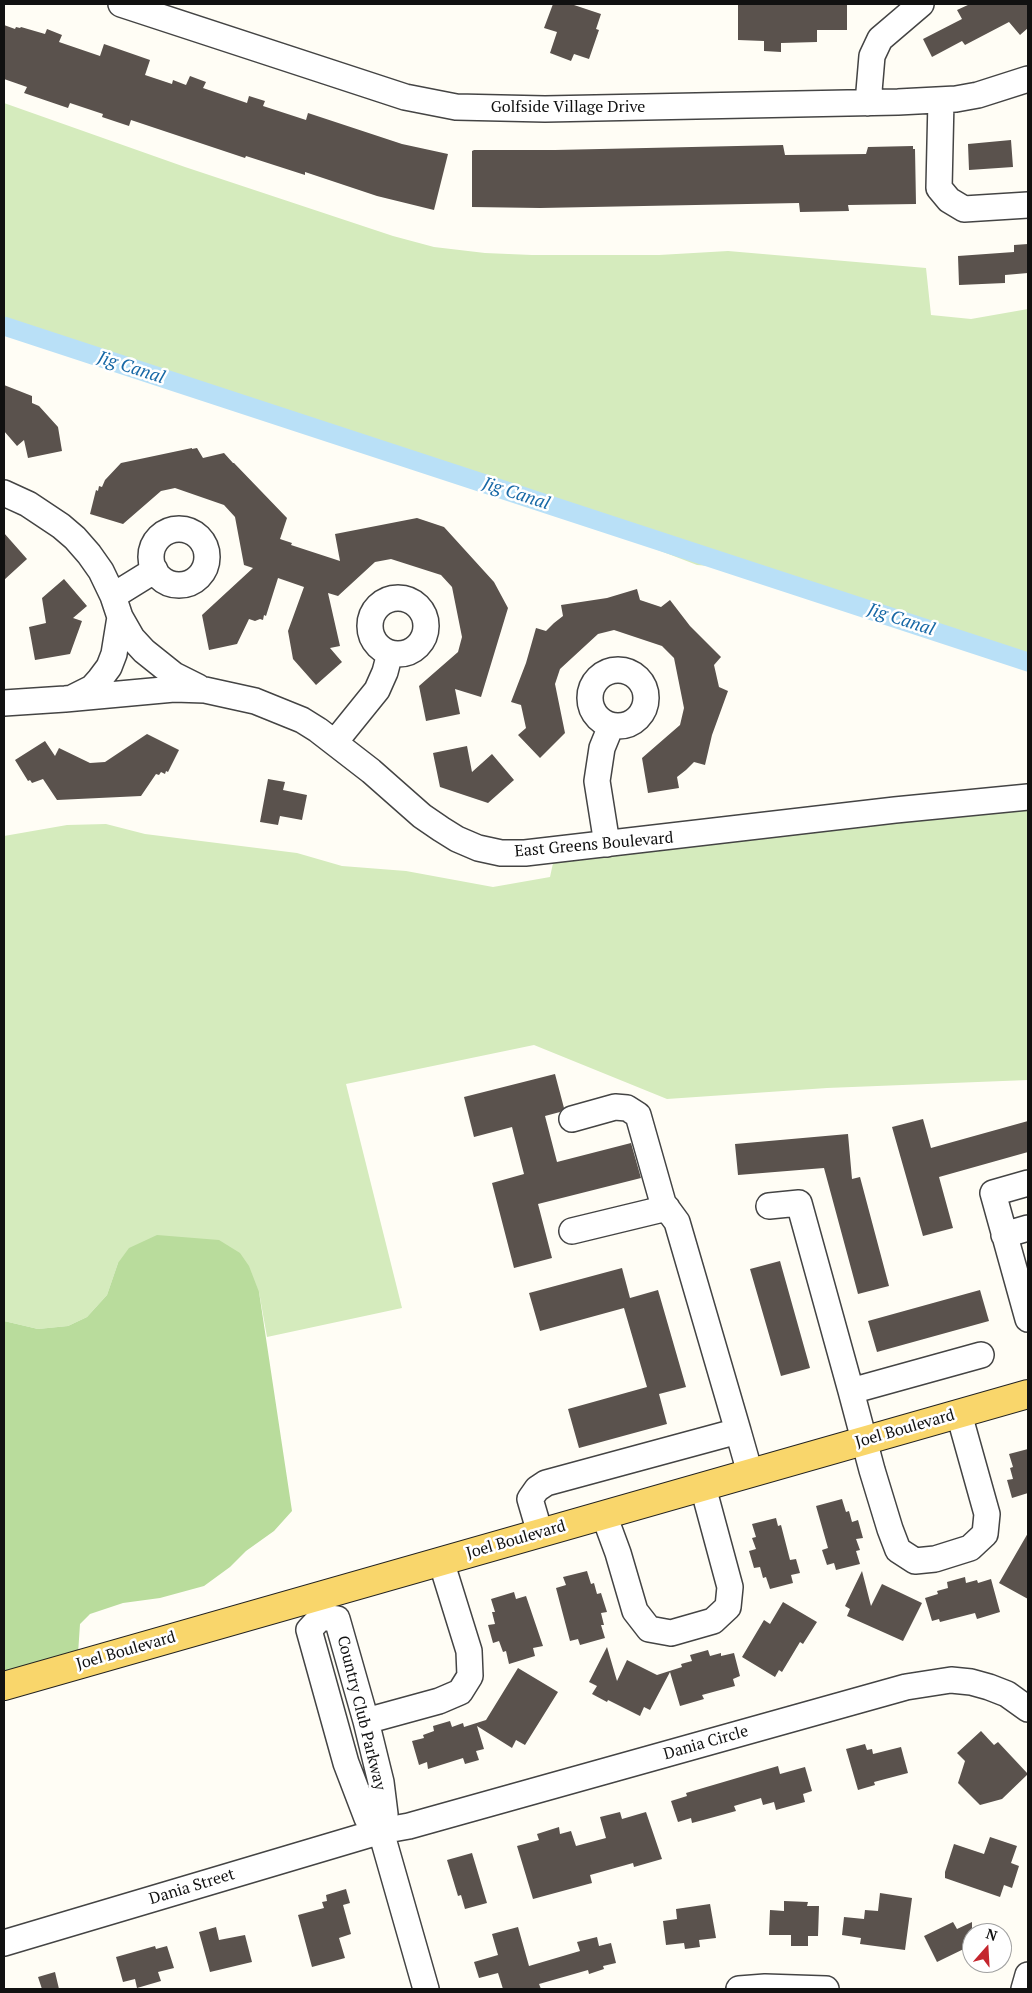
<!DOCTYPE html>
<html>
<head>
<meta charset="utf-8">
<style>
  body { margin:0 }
  #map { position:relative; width:1032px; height:1993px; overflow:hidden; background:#fffdf5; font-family:"PT Serif",serif }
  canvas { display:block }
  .frame { position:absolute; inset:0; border:5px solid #111; pointer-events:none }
  .north { position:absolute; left:962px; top:1923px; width:50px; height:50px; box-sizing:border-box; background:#fff; border:1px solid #a0a0a0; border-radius:50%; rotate:19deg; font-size:14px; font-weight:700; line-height:20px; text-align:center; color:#111 }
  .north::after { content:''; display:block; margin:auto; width:18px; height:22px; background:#c4262e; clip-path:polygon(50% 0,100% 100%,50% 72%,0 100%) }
</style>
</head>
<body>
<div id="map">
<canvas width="1032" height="1993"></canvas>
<div class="frame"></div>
<div class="north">N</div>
</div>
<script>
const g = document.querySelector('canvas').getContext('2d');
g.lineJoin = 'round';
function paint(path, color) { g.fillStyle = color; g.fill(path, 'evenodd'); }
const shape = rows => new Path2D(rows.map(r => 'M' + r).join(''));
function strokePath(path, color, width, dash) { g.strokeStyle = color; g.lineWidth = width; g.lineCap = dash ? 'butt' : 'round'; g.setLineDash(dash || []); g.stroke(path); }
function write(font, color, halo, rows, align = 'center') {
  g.font = font + ' "PT Serif",serif'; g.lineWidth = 5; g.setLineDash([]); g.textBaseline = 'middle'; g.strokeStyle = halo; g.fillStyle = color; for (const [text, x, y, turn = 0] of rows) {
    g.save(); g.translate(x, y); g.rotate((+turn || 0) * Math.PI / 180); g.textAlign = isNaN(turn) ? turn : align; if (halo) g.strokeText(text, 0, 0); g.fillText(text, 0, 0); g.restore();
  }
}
paint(shape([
  [4,103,185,167,393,236,434,247,485,253,532,255,659,255,728,251,926,268,931,315,971,319,1028,309,1028,660,753,565,722,567,697,565,562,513,4,322],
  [1028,793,1028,1080,827,1088,667,1099,534,1045,346,1084,402,1308,267,1337,259,1292,118,1263,107,1295,87,1317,68,1326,38,1329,4,1321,4,836,67,825,106,824,145,834,297,853,342,866,406,871,493,887,550,877,555,854]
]), '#d5ebbd');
paint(shape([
  [157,1235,219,1240,240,1253,249,1266,259,1292,292,1511,274,1531,246,1551,230,1567,204,1586,160,1598,123,1603,90,1614,80,1624,78,1654,4,1675,4,1321,38,1329,68,1326,87,1317,107,1295,118,1263,129,1248]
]), '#b9dc9c');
strokePath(shape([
  [4,326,1028,662]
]), '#b9e0f7', 19);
paint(shape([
  [553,4,571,4,601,14,596,29,599,30,589,59,574,54,571,61,550,53,557,32,544,28],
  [738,4,847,4,847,30,817,30,817,42,781,43,781,52,764,51,764,41,738,40],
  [970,4,1028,4,1028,28,1020,35,1009,22,965,45,962,41,932,57,923,39,962,19,957,10],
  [4,25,15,29,16,27,20,28,21,27,45,34,47,29,62,35,59,42,100,56,104,44,150,60,145,75,172,84,173,80,186,85,190,76,206,82,203,88,247,103,249,96,265,101,263,106,306,120,308,113,402,144,448,154,434,210,377,196,305,172,305,175,246,156,245,158,131,120,129,126,102,117,103,114,70,103,68,108,24,93,27,87,4,79],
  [1011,140,1013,167,969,170,968,144],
  [783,145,785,155,866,154,868,147,913,146,913,149,915,149,916,204,848,205,849,211,800,212,799,203,540,208,472,207,472,151,474,150,555,150],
  [1028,244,1028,273,1005,275,1005,283,959,285,958,256,1014,252,1014,245],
  [4,385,32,396,32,403,39,406,58,427,62,451,28,458,24,440,17,446,4,431],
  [192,448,192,449,197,448,203,458,224,453,233,463,234,463,287,518,280,539,292,543,291,545,340,561,335,534,417,518,444,527,494,582,508,608,481,697,455,689,460,714,426,721,419,686,458,652,462,637,452,587,441,575,391,559,375,562,338,596,328,593,340,646,330,648,342,662,316,685,293,659,288,631,304,587,278,578,266,616,264,615,263,620,260,619,255,621,249,619,237,644,209,650,202,615,253,568,244,565,235,517,224,505,175,488,161,491,123,524,90,514,96,490,98,491,99,486,102,487,105,480,121,463],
  [4,533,27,559,4,580],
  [64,579,87,606,73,618,82,621,70,654,35,660,29,627,46,623,42,598],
  [637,589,640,600,661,607,670,600,690,626,721,657,714,665,719,687,728,691,712,735,705,765,694,762,686,770,677,777,679,788,648,793,642,758,680,725,684,708,674,658,662,646,614,630,598,634,560,669,555,684,565,733,540,758,518,735,526,728,521,705,511,702,526,663,536,628,546,631,554,623,563,616,561,605,607,598],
  [147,734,179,750,168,772,166,771,165,774,161,772,159,775,156,774,141,796,57,800,43,779,32,783,30,780,28,781,15,760,45,741,55,756,59,748,90,763,105,762],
  [467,746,472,772,492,754,514,780,488,803,440,787,433,753],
  [268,779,285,782,283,790,307,795,302,820,280,816,278,825,260,822],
  [555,1074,564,1108,560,1112,545,1116,557,1162,631,1143,641,1178,538,1204,552,1258,514,1268,492,1183,524,1174,512,1127,474,1137,464,1097],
  [923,1119,931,1148,1028,1121,1028,1152,939,1177,953,1228,923,1236,892,1127],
  [848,1134,852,1179,860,1177,889,1286,858,1294,824,1168,738,1175,735,1144],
  [780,1261,810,1368,781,1376,750,1269],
  [622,1268,630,1298,658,1290,686,1387,659,1394,667,1424,579,1448,568,1409,647,1387,624,1308,540,1331,529,1293],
  [980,1290,989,1321,877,1352,868,1321],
  [1028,1449,1028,1493,1012,1498,1007,1480,1013,1479,1010,1468,1013,1467,1009,1454],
  [842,1499,846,1512,849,1511,852,1522,858,1520,863,1538,856,1539,860,1550,856,1551,860,1564,836,1570,834,1563,827,1565,822,1550,828,1548,816,1506],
  [776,1518,778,1526,781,1525,790,1560,796,1559,800,1573,791,1575,793,1583,770,1589,766,1577,763,1578,760,1567,754,1568,749,1551,756,1549,752,1538,756,1537,752,1524],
  [1028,1533,1028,1599,999,1583],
  [587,1571,591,1584,594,1583,597,1594,601,1593,607,1612,601,1613,604,1625,601,1625,605,1638,580,1645,578,1639,570,1641,556,1588,566,1585,563,1577],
  [862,1571,871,1606,882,1584,922,1603,903,1641,847,1616,850,1609,845,1606],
  [965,1577,966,1583,977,1580,978,1583,991,1579,1000,1612,977,1619,975,1613,940,1622,939,1619,932,1621,925,1598,938,1594,937,1591,948,1588,947,1582],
  [514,1592,516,1599,526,1596,543,1646,533,1648,535,1656,509,1664,506,1651,503,1652,499,1641,493,1643,488,1625,495,1624,492,1612,495,1612,491,1599],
  [783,1602,817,1622,803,1644,800,1642,782,1672,779,1670,775,1677,742,1657,764,1620,770,1624],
  [607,1647,617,1681,627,1660,657,1675,682,1667,681,1664,692,1661,690,1655,708,1650,710,1656,721,1653,721,1656,734,1653,740,1676,733,1679,735,1686,702,1695,704,1699,680,1706,670,1672,650,1710,644,1707,640,1716,608,1700,607,1702,592,1694,597,1686,589,1682],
  [518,1668,558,1692,525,1745,516,1740,512,1748,477,1726,484,1749,476,1751,479,1760,465,1764,463,1758,428,1769,427,1762,419,1765,412,1741,424,1738,423,1735,434,1731,433,1726,450,1721,452,1727,463,1723,464,1727,486,1720],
  [981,1731,994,1745,998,1742,1028,1774,1002,1799,980,1805,958,1783,965,1761,957,1753],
  [865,1744,867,1750,872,1749,873,1754,901,1747,908,1773,874,1782,875,1785,858,1790,846,1749],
  [778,1766,780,1774,805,1767,812,1791,803,1794,805,1802,776,1810,774,1802,763,1805,761,1798,734,1806,736,1811,707,1819,692,1823,691,1818,678,1822,671,1801,687,1796,686,1793],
  [620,1812,622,1819,646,1812,662,1859,634,1867,633,1863,590,1875,592,1883,533,1899,517,1846,539,1840,537,1834,559,1827,560,1834,571,1831,576,1846,606,1838,600,1817],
  [990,1837,1017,1846,1011,1863,1019,1866,1012,1888,1004,1885,1000,1897,945,1878,945,1872,954,1844,984,1854],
  [472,1853,487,1903,465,1909,461,1895,458,1896,447,1860],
  [346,1889,350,1903,343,1905,351,1934,339,1938,345,1958,312,1967,298,1915,324,1908,322,1902,327,1901,326,1895],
  [880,1893,912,1898,905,1950,860,1944,861,1938,842,1935,844,1917,864,1919,865,1910,878,1911],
  [784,1901,808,1902,807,1906,819,1906,818,1936,808,1936,808,1946,791,1946,791,1935,769,1935,770,1910,784,1911],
  [710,1904,716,1938,699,1940,700,1947,685,1949,684,1943,666,1945,663,1921,677,1919,676,1909],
  [953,1922,957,1929,972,1922,972,1945,937,1962,924,1936],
  [216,1927,219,1940,245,1935,252,1962,210,1972,199,1932],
  [518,1927,529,1966,580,1951,577,1942,597,1937,599,1946,611,1943,616,1963,603,1966,604,1969,589,1974,588,1970,539,1984,541,1989,503,1989,498,1973,479,1978,474,1962,498,1955,492,1934],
  [155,1946,156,1949,167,1946,174,1968,158,1972,161,1981,137,1988,135,1979,123,1982,116,1957],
  [55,1972,59,1989,42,1989,38,1977]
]), '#5a524d');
const minor = shape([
  [121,4,405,97,456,107,545,109,898,102,956,99,978,95,1028,79],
  [941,100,939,188,949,200,964,209,1028,205],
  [868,103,872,56,880,39,921,4],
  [4,493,28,504,61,526,75,538,89,554,101,571,113,596,120,617,114,654,109,667,100,679,92,688,74,697],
  '151 557a28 28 0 1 1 56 0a28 28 0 1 1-56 0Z',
  [113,596,155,570],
  '370 626a28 28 0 1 1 56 0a28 28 0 1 1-56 0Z',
  [120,617,132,638,144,651,174,675,198,687],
  '590 698a28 28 0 1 1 56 0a28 28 0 1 1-56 0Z',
  [4,703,65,699,174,689,205,690,255,701,302,720,318,730,371,771,422,816,441,829,457,839,478,848,501,853,525,853,895,810,1028,797],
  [335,742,377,690,385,672,390,653],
  [607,844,597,781,602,748,611,726],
  [572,1119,615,1107,627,1108,638,1115,663,1203,677,1222,738,1431],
  [1028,1183,993,1193,1028,1319],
  [769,1206,799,1203,851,1391,872,1470,890,1529,898,1550,915,1561,935,1559,970,1548,985,1534,987,1514,959,1414],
  [572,1231,667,1208],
  [1004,1235,1028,1228],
  [851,1391,981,1355],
  [604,1515,618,1553,635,1611,649,1629,671,1633,713,1621,728,1607,730,1587,703,1487],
  [540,1533,530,1499,537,1489,546,1483,738,1431,750,1473],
  [321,1617,337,1619,366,1721,381,1782,385,1814,378,1821],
  [321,1617,309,1630,346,1763,367,1818,378,1821],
  [366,1721,439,1701,460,1692,470,1676,469,1651,441,1561],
  [378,1821,426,1989],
  [4,1943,381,1831,409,1826,906,1687,951,1680,971,1682,989,1687,1007,1694,1028,1709],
  [739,1989,765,1987,826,1989],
  [1024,1989,1028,1975]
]);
const major = shape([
  [4,1686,1028,1394]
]);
strokePath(minor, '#444', 28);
strokePath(major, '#222', 30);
strokePath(minor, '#fff', 25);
strokePath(major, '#f9d66b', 28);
write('16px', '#111', '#fff', [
  ["Golfside Village Drive",568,107],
  ["East Greens Boulevard",594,845,-5],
  ["Joel Boulevard",905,1429,-16],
  ["Joel Boulevard",516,1540,-16],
  ["Joel Boulevard",126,1651,-16],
  ["Country Club Parkway",361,1713,76],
  ["Dania Circle",706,1743,-16],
  ["Dania Street",192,1887,-17]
]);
write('italic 18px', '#1768a6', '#fff', [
  ["Jig Canal",131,368,18],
  ["Jig Canal",516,494,18],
  ["Jig Canal",901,620,18]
]);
</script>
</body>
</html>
